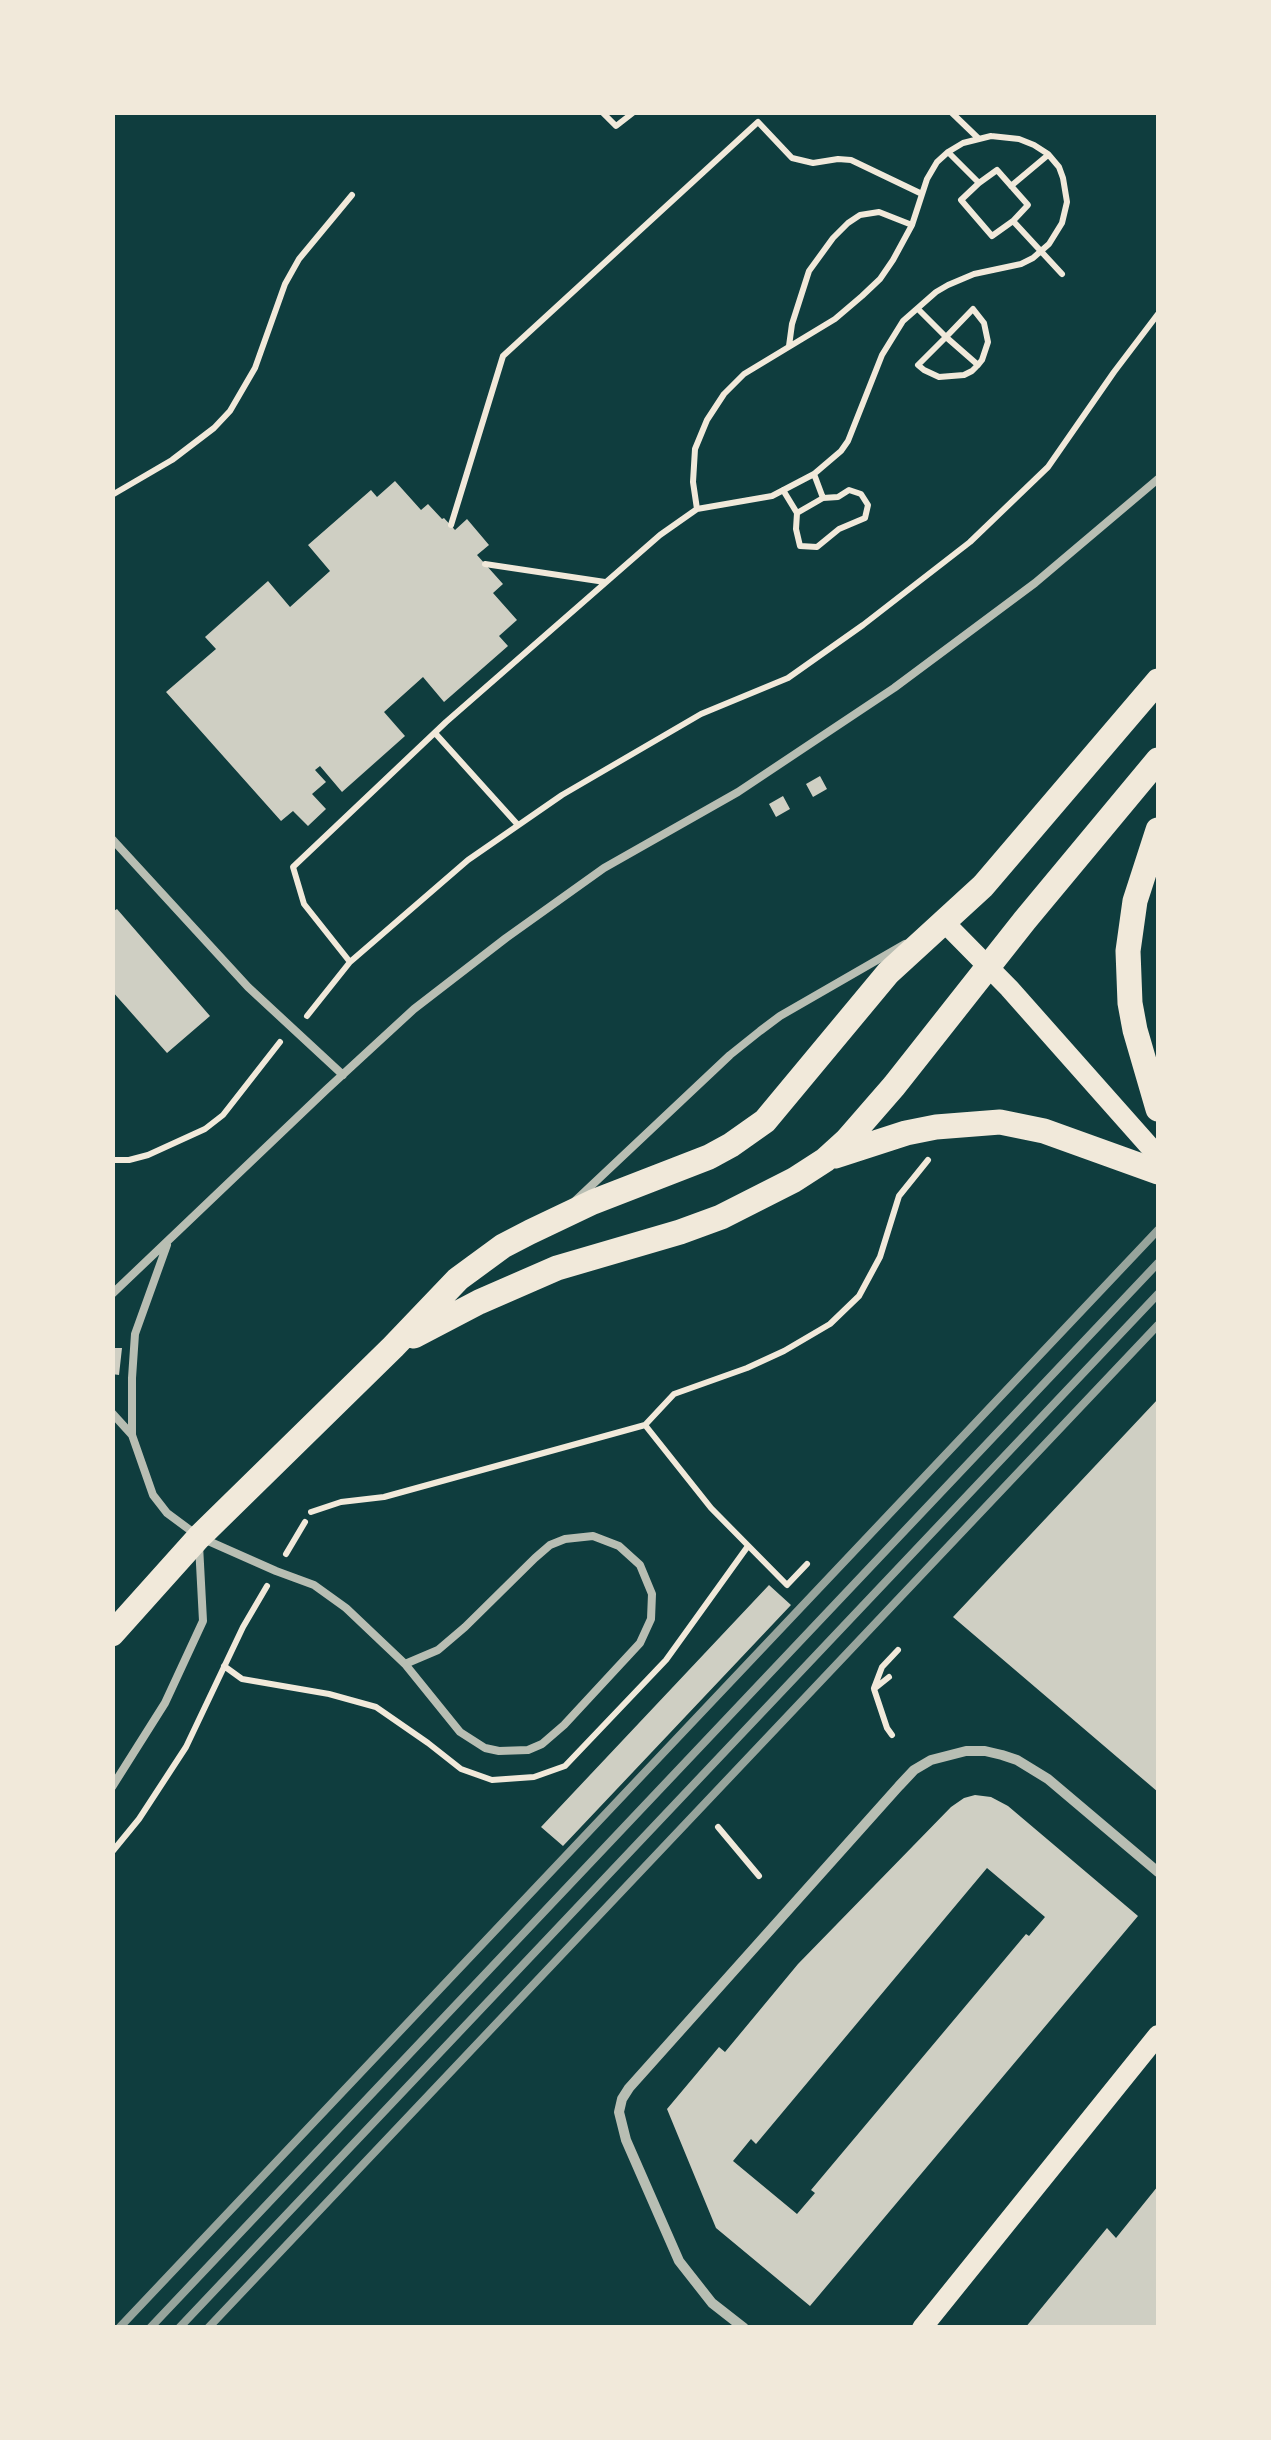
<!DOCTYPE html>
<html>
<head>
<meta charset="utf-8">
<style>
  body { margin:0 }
  #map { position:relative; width:1271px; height:2440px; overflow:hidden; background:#0f3d3e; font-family:"Crimson Pro",serif }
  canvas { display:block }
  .frame { position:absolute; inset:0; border:115px solid #f1e9da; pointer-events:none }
</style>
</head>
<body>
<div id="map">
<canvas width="1271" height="2440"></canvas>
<div class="frame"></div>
</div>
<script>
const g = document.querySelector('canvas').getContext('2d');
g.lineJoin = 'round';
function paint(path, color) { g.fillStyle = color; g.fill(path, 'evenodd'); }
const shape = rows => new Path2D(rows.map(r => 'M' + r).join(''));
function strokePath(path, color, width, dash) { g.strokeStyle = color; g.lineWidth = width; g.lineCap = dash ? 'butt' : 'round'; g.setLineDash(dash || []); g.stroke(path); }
paint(shape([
  [395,481,421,510,428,504,442,519,444,518,455,530,467,519,489,545,477,555,503,584,493,593,517,620,499,636,508,646,444,702,423,677,384,712,405,736,342,792,320,766,315,770,326,782,312,794,326,809,308,826,293,811,281,821,166,692,216,649,205,637,268,581,290,607,330,571,308,545,371,490,377,497],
  [820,776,827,789,813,797,806,784],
  [783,796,790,809,776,817,769,804],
  [117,909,210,1016,167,1053,112,991,112,912],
  [112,1348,122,1348,119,1375,112,1374],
  [1158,1399,1158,1792,953,1617],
  [769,1585,791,1605,563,1846,541,1827],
  [975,1795,991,1797,1008,1806,1138,1916,810,2306,716,2228,667,2109,719,2047,725,2052,798,1964,951,1807,964,1798],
  [987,1868,1045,1917,1029,1936,1026,1934,811,2190,815,2193,797,2214,733,2161,751,2139,756,2144],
  [1158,2186,1158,2328,1025,2328,1107,2228,1116,2238]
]), '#cfcfc3');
strokePath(shape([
  [602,112,616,126,634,112],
  [951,112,978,138],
  [991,136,1019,139,1034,145,1048,154,1059,167,1063,178,1067,202,1062,223,1049,244,1033,258,1021,264,974,274,948,285,936,292,903,321,882,355,848,441,841,451,814,474,772,496,697,509,693,482,695,449,707,420,724,394,744,374,835,319,862,296,880,279,893,260,912,225,927,179,937,162,948,152,963,143,991,136],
  [948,152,979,183,961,200,992,236,1013,221,1062,274],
  [979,183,997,170,1028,205,1013,221],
  [1011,186,1048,155],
  [918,309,946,337,973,309,984,323,988,342,982,360,978,365,972,371,964,375,939,377,924,370,918,365,946,337,978,365],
  [789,346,792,324,809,271,833,238,848,223,860,215,879,212,912,225],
  [814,474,823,498,838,497,849,490,861,494,868,505,865,518,839,529,817,547,800,546,796,529,797,513,823,498],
  [783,490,797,513],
  [112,495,172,460,214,428,230,411,255,368,285,284,299,259,352,195],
  [451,525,503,356,758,122,792,158,813,163,838,159,851,160,922,194],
  [485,564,605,582],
  [435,733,518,825],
  [350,962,304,904,293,867,446,722,660,535,697,509],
  [307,1016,350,962,468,860,562,795,701,714,788,678,863,625,970,542,1048,467,1114,372,1158,314],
  [112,1160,129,1160,148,1155,205,1129,223,1115,280,1042],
  [645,1425,711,1508,787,1585,807,1564],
  [311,1512,341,1502,384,1497,645,1425,674,1394,747,1368,784,1351,830,1324,859,1296,880,1257,899,1196,928,1160],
  [286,1554,305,1522],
  [224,1666,242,1679,329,1694,376,1707,428,1743,461,1769,492,1780,534,1777,565,1766,666,1660,748,1546],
  [889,1677,874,1689,887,1728,892,1735],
  [874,1688,882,1667,898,1650],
  [718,1827,759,1876],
  [112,1852,139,1819,186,1747,243,1627,267,1586]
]), '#f1e9da', 6);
strokePath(shape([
  [112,839,248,987,343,1075],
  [575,1201,730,1055,760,1031,780,1016,905,944],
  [167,1245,135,1334,132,1378,132,1435,153,1495,167,1513,194,1533],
  [112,1294,326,1090,414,1009,506,938,604,868,738,792,894,688,1035,583,1158,479],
  [112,1413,132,1435],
  [206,1540,276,1571,314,1585,346,1608,405,1664,460,1732,485,1748,499,1751,528,1750,542,1744,564,1725,640,1643,651,1619,652,1594,640,1565,619,1546,593,1536,565,1539,550,1545,535,1558,465,1627,438,1650,405,1664],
  [112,1787,165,1703,203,1621,199,1545]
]), '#b8beb3', 8);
strokePath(shape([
  [744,2328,712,2303,679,2261,626,2140,619,2112,622,2099,629,2088,899,1786,914,1770,931,1760,966,1751,985,1751,1002,1755,1017,1760,1048,1779,1158,1872]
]), '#b8beb3', 10);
strokePath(shape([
  [945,923,1009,988,1158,1156],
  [922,2328,1158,2035]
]), '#f1e9da', 20);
strokePath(shape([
  [1158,830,1135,901,1128,951,1130,1003,1135,1030,1158,1109],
  [835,1156,906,1133,936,1127,1000,1122,1044,1131,1158,1172],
  [414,1336,479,1302,557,1268,680,1232,721,1217,794,1180,825,1160,847,1140,894,1086,1025,920,1158,760],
  [112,1634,199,1537,393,1347,458,1279,503,1246,530,1232,593,1202,709,1157,731,1145,765,1121,888,973,983,886,1158,681]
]), '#f1e9da', 25);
strokePath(shape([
  [119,2328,1158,1230],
  [150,2328,1158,1263],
  [179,2328,1158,1294],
  [208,2328,1158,1325]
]), '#97a49c', 8);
</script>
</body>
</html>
